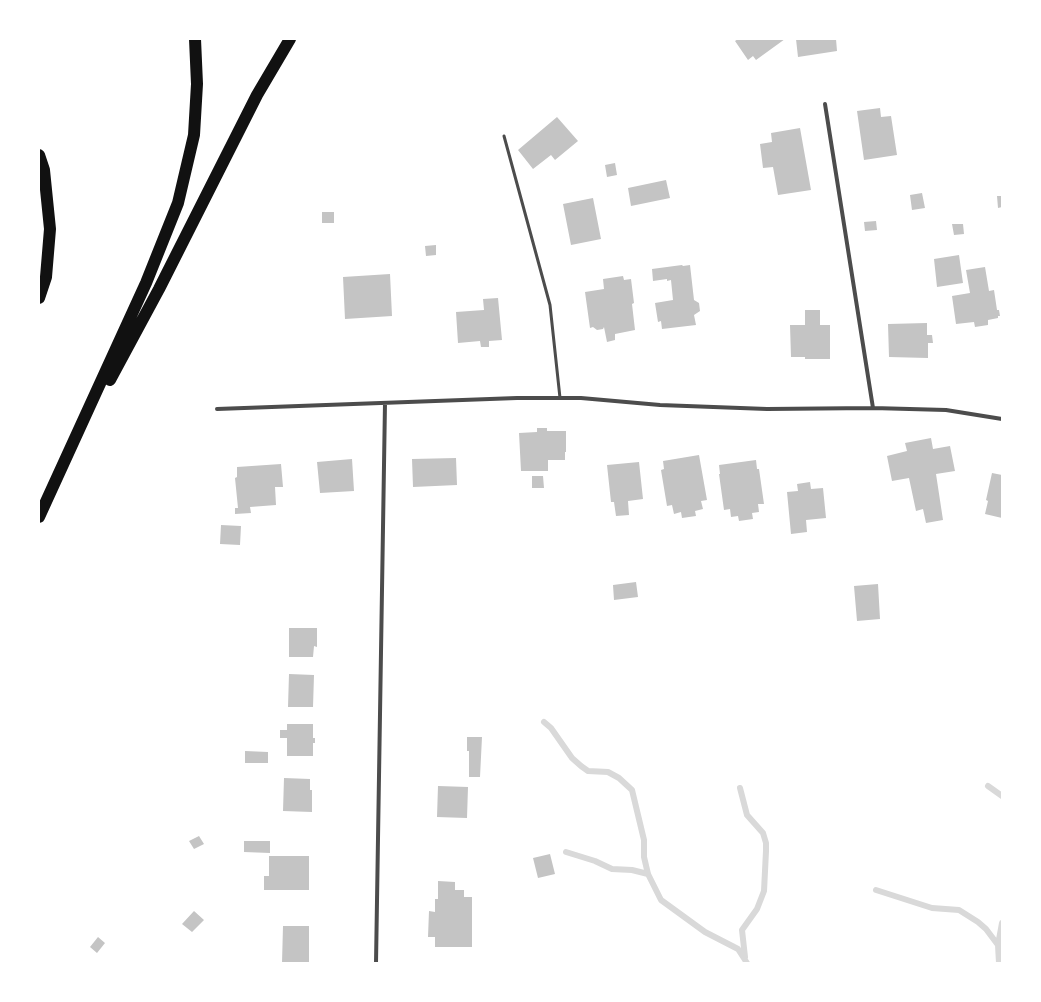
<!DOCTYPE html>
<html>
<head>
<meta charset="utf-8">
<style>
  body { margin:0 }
  #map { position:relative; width:1041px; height:1002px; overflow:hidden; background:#fff; font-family:"DejaVu Sans",sans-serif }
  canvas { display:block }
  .frame { position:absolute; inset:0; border:40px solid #fff; pointer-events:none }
</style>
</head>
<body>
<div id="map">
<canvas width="1041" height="1002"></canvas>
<div class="frame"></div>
</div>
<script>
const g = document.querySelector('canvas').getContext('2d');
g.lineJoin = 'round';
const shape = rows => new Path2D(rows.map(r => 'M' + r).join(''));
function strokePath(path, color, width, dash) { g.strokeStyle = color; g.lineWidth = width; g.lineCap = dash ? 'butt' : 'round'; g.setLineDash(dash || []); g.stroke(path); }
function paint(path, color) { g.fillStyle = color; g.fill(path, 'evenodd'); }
strokePath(shape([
  [544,722,551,728,572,758,581,766,588,771,608,772,619,778,632,790,644,840,644,857,648,874,661,900,705,932,738,949,747,963],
  [988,786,1002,796],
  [740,788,747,815,763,833,766,843,766,851,764,891,757,909,742,930,745,957],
  [566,852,595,861,612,869,632,870,648,874],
  [876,890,932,908,959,910,978,922,986,929,998,945],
  [999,963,998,945,1002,923]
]), '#d9d9d9', 6);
paint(shape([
  [738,39,785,39,756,60,753,56,748,60,735,41],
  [796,39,836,39,837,51,798,57],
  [880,108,881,117,891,116,897,155,864,160,857,111],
  [557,117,578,141,555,160,551,155,533,169,518,150],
  [800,128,811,190,778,195,773,167,763,168,760,144,772,142,771,133],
  [615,163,617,175,607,177,605,165],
  [666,180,670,198,631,206,628,188],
  [922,193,925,208,912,210,910,195],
  [997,196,1002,196,1002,207,998,208],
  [593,198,601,239,571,245,563,204],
  [322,212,334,212,334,223,322,223],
  [876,221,877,230,865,231,864,222],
  [952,224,963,224,964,234,954,235],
  [436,245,436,255,426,256,425,246],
  [959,255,963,283,937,287,934,259],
  [682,265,683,266,690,265,694,300,699,303,700,311,694,315,696,325,662,329,661,321,658,322,655,303,673,300,671,280,667,281,667,279,653,281,652,269],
  [985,267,989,291,994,290,997,310,999,310,1000,316,998,316,998,318,988,320,988,325,975,327,974,322,956,324,952,296,970,293,966,270],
  [390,274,392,316,345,319,343,277],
  [623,276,624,280,631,279,634,303,632,304,635,330,615,334,615,340,607,342,604,327,603,329,597,330,593,327,590,328,585,292,604,289,603,279],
  [498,298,502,340,489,341,489,347,481,347,480,341,458,343,456,312,484,310,483,299],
  [805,310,820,310,820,325,830,325,830,359,805,359,805,357,791,357,790,325,805,325],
  [927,323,927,335,932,335,933,343,928,343,928,358,889,357,888,324],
  [537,428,547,428,547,431,566,431,566,452,565,452,565,460,548,460,548,471,521,471,519,433,537,432],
  [931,438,933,449,950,446,955,471,936,474,943,520,926,523,923,509,916,511,909,478,892,481,887,456,907,451,905,443],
  [699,455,707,500,701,501,703,509,695,511,696,516,682,518,681,512,674,514,672,505,667,506,661,470,664,469,663,461],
  [456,458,457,485,413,487,412,459],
  [352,459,354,491,320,493,317,462],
  [756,460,757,469,759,469,764,504,758,504,759,512,752,513,753,519,739,521,738,516,731,517,730,509,724,510,719,474,720,474,719,465],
  [639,462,643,499,628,501,629,515,616,516,614,502,611,502,607,465],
  [281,464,283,487,275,487,276,505,250,507,251,513,235,514,235,508,238,508,235,478,237,477,237,467],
  [992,473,1002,475,1002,518,985,514,988,501,986,500],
  [532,476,543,476,544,488,532,488],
  [810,482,811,489,823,488,826,518,806,520,807,532,791,534,787,492,798,491,797,484],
  [221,525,241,526,240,545,220,544],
  [636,582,638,597,614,600,613,585],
  [878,584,880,619,857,621,854,586],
  [289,628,317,628,317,647,314,646,313,657,289,657],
  [289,674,314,675,313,707,288,707],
  [287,724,313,724,313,738,315,738,315,743,313,743,313,756,287,756,287,738,280,738,280,730,287,730],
  [467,737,482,737,480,777,469,777,469,751,467,751],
  [245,751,268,752,268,763,245,763],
  [284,778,310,779,310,790,312,790,312,812,283,811],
  [438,786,468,787,467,818,437,817],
  [199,836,204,844,194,849,189,841],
  [244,841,270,841,270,853,244,852],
  [550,854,555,874,538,878,533,858],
  [269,856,309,856,309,890,264,890,264,876,269,876],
  [438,881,455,882,455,890,464,890,464,897,472,897,472,947,435,947,435,937,428,937,429,911,435,912,435,899,438,899],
  [194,911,204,920,192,932,182,924],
  [283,926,309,926,309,963,282,963],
  [98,937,105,943,97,953,90,947]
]), '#c4c4c4');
strokePath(shape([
  [504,136,550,305,560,398]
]), '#4c4c4c', 3);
strokePath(shape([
  [825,104,873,408],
  [217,409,517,398,581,398,660,405,767,409,873,408,946,410,1002,419],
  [376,963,385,403]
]), '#4c4c4c', 4);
strokePath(shape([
  [39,155,44,170,50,229,46,277,39,298],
  [110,380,159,289,257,95,290,39],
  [39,517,146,283,178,203,194,135,197,84,195,39]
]), '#111', 12);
</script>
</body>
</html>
